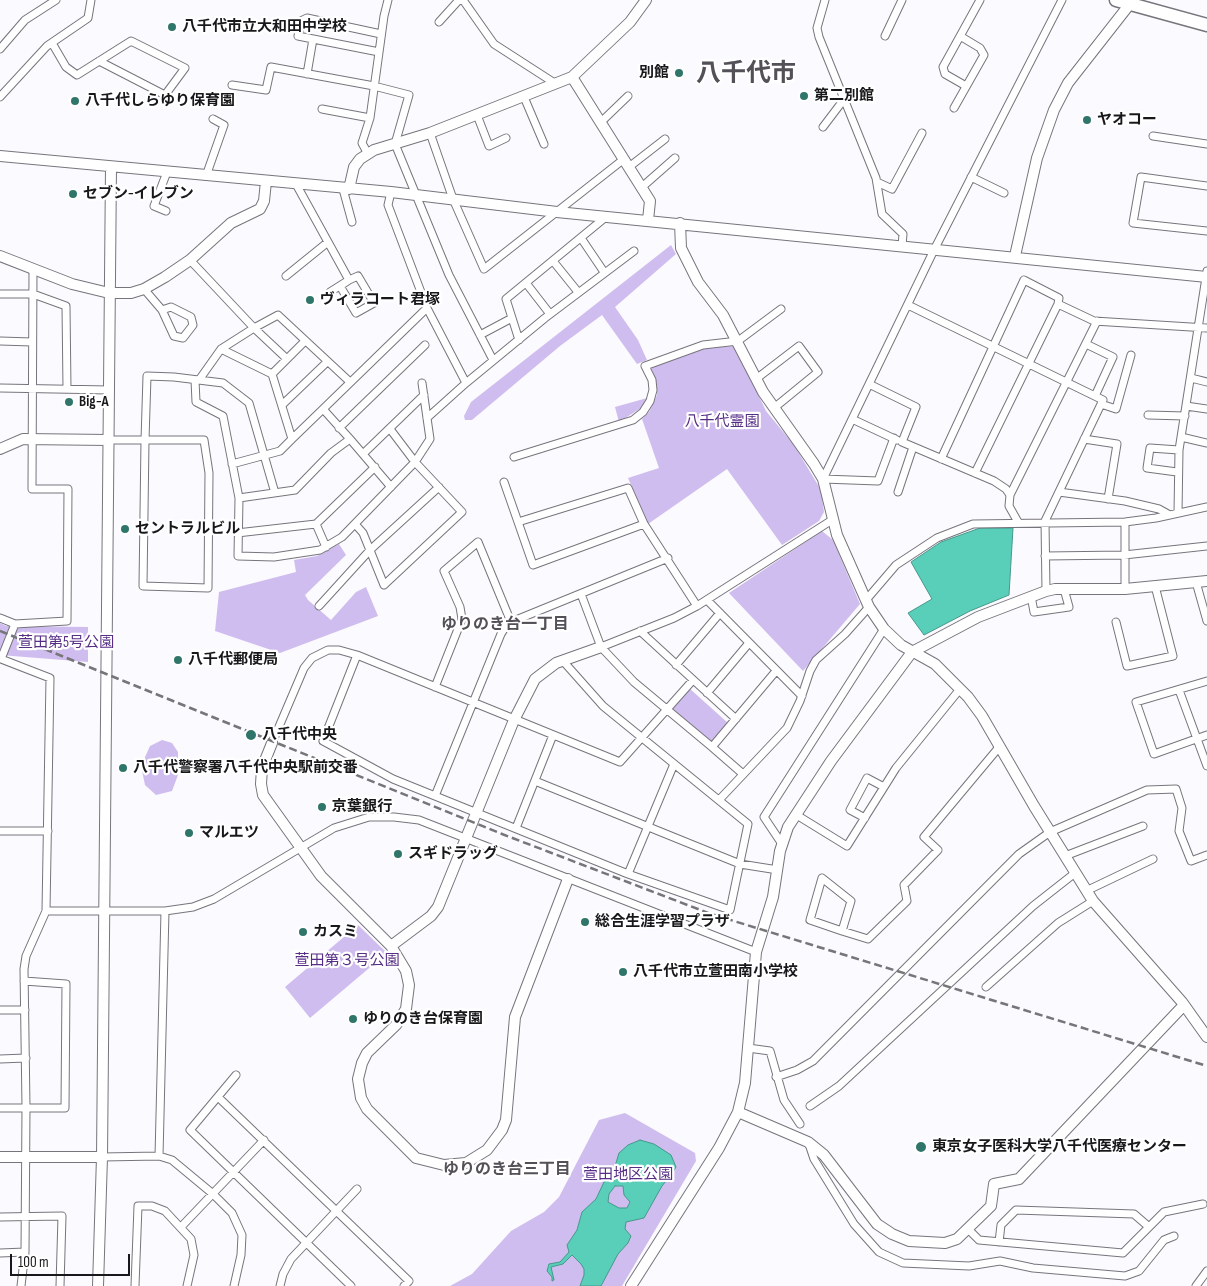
<!DOCTYPE html>
<html>
<head>
<meta charset="utf-8">
<style>
  body { margin:0 }
  #map { position:relative; width:1207px; height:1286px; overflow:hidden; background:#fbfafe; font-family:"Sofia Sans Condensed",sans-serif }
  canvas { display:block }
  .scale { position:absolute; left:10px; top:1254px; width:120px; height:22px; box-sizing:border-box; border:2px solid #181719; border-top:0; padding-left:6px; font-size:15px; line-height:18px; white-space:nowrap; color:#181719; -webkit-text-stroke:4px #fff; paint-order:stroke }
</style>
</head>
<body>
<div id="map">
<canvas width="1207" height="1286"></canvas>
<div class="scale">100 m</div>
</div>
<script>
const g = document.querySelector('canvas').getContext('2d');
g.lineJoin = 'round';
function paint(path, color) { g.fillStyle = color; g.fill(path, 'evenodd'); }
const shape = rows => new Path2D(rows.map(r => 'M' + r).join(''));
function strokePath(path, color, width, dash) { g.strokeStyle = color; g.lineWidth = width; g.lineCap = dash ? 'butt' : 'round'; g.setLineDash(dash || []); g.stroke(path); }
function write(font, color, halo, rows, align = 'center') {
  g.font = font + ' "Sofia Sans Condensed","Noto Sans JP",sans-serif'; g.lineWidth = 4.5; g.setLineDash([]); g.textBaseline = 'middle'; g.strokeStyle = halo; g.fillStyle = color; for (const [text, x, y, turn = 0] of rows) {
    g.save(); g.translate(x, y); g.rotate((+turn || 0) * Math.PI / 180); g.textAlign = isNaN(turn) ? turn : align; if (halo) g.strokeText(text, 0, 0); g.fillText(text, 0, 0); g.restore();
  }
}
paint(shape([
  [671,245,676,254,615,307,638,340,647,360,637,364,602,315,560,346,472,420,465,420,464,416,471,402],
  [735,346,766,411,794,445,821,490,824,512,819,521,782,545,727,469,648,524,628,478,659,468,642,419,649,412,657,395,655,377,651,368,705,348],
  [647,398,641,408,619,422,615,407],
  [822,531,833,540,860,604,803,671,729,593],
  [339,544,346,555,305,595,308,600,331,620,356,592,366,587,378,616,280,653,215,631,219,592,296,572,294,560,317,556],
  [0,623,6,626,88,627,88,662,0,655],
  [689,688,728,723,714,741,710,741,671,711,670,707],
  [162,740,172,743,178,752,178,775,172,791,156,795,145,785,141,766,150,746],
  [358,925,387,953,310,1018,285,987],
  [625,1113,695,1153,696,1161,622,1286,450,1286,472,1274,511,1231,544,1212,559,1197,599,1120]
]), '#d0bdef');
const water = shape([
  [980,528,1013,528,1009,595,970,611,924,635,908,613,932,599,911,562,941,542,980,528],
  [640,1140,654,1144,671,1155,676,1167,673,1172,662,1186,644,1218,626,1222,625,1229,631,1236,628,1243,618,1254,601,1286,580,1286,584,1275,584,1269,581,1264,572,1255,563,1264,551,1267,554,1280,552,1281,552,1277,547,1271,549,1264,560,1262,569,1252,567,1245,577,1230,582,1212,596,1199,604,1182,612,1176,619,1153,628,1145,640,1140],
  [615,1186,623,1186,624,1195,630,1202,627,1208,619,1208,608,1202,609,1194,615,1186]
]);
paint(water, '#59cfba');
strokePath(water, '#46988a', 1);
const street = shape([
  [463,0,494,44,556,84],
  [825,0,817,28,819,37,876,178,882,214,903,234,902,246],
  [439,22,459,0],
  [885,36,902,0],
  [52,43,66,67,77,75,131,41,185,68,165,95,99,61],
  [0,49,25,20,56,0],
  [379,52,298,36,301,21,307,18,381,34],
  [307,74,313,39],
  [232,85,266,90,271,67,374,86,409,95,395,144,449,275,493,360],
  [966,86,945,74,943,67,980,0],
  [0,97,47,46,88,18,91,0],
  [524,97,544,144],
  [954,108,984,55,980,48,960,36],
  [322,109,370,118],
  [477,115,489,146,506,138],
  [601,122,628,96],
  [823,127,845,98],
  [430,133,453,199,484,269,624,159],
  [1153,136,1207,144],
  [368,154,362,143,370,118,384,16,388,0],
  [629,167,665,139],
  [206,176,224,125,213,119],
  [971,177,1004,193],
  [877,182,892,189,922,133],
  [296,184,349,280,358,276,374,303,356,313,340,286,349,280,330,292],
  [1207,186,1141,177,1133,223,1207,231],
  [642,187,675,158],
  [343,189,352,222],
  [391,192,388,205,427,308,466,383,545,318,634,251],
  [166,211,154,206,167,172],
  [581,238,604,272],
  [190,260,254,328,278,315,350,382],
  [553,261,578,292],
  [286,276,328,242],
  [526,283,550,314],
  [144,289,162,310,174,336,183,338,193,325,191,317,171,307,162,310],
  [0,294,33,294,66,306,67,389],
  [908,305,1103,400,1045,521,1046,591],
  [480,335,512,318],
  [519,340,506,299,607,216],
  [0,341,32,342],
  [1086,344,1113,357,1095,396],
  [221,349,272,374,292,439,323,409],
  [272,374,305,341],
  [1191,378,1207,382],
  [756,379,799,346,818,372,774,408],
  [195,380,196,402,223,416,239,498,238,556,274,557,320,550,342,537,415,462,430,439,422,383],
  [199,380,221,349,254,328,287,359],
  [869,384,916,407,902,442,994,481,1006,489,1010,495,1009,506,1018,522],
  [0,388,109,390],
  [1101,404,1116,409,1131,355],
  [282,405,327,362],
  [1186,406,1207,409],
  [1148,415,1185,416],
  [427,418,466,383],
  [852,419,897,440],
  [339,428,425,345],
  [1181,437,1207,443],
  [894,438,878,481,823,479,934,250,1062,0],
  [350,439,391,487],
  [1084,439,1117,444,1108,499],
  [109,440,204,440,209,473,208,588,143,586,145,440,147,376,174,377,223,383,249,403,275,493],
  [364,453,424,395],
  [514,457,633,420,643,412,650,401,653,390,652,380,645,366,703,345,738,341,781,309],
  [941,459,1024,280,1059,298,1058,304],
  [232,464,280,451,292,439],
  [1177,472,1147,468,1150,448,1179,450],
  [975,473,1058,304,1094,321,1207,328],
  [504,482,518,522],
  [898,492,913,447],
  [1059,492,1125,501,1159,509,1168,514],
  [1010,495,1097,321],
  [239,498,295,490,331,453,350,439,323,409,427,308],
  [1178,513,1179,450,1207,271],
  [1125,522,1125,589],
  [316,524,326,547],
  [355,524,363,533,384,585,462,512,415,462,390,429],
  [644,524,533,565,518,522,628,488,644,524,697,606],
  [237,533,316,524,375,467],
  [1045,556,1124,555,1207,546],
  [1196,582,1207,621],
  [581,594,601,647,634,682,712,747,776,671],
  [1031,596,1034,612,1069,607,1064,589],
  [707,600,802,696],
  [866,600,896,565,937,538,973,524,1125,522,1156,518,1207,507],
  [319,606,370,550,439,487],
  [0,618,15,624,67,621,68,489,32,489,33,269],
  [1116,622,1127,666,1173,656,1155,586],
  [15,624,1,659,50,678,46,911,26,956,24,969,26,1107,25,1252,21,1286],
  [640,631,736,719],
  [601,647,674,618,697,606,832,520],
  [357,655,323,741,393,779,628,874,730,910,748,824,603,706,563,661],
  [676,665,720,613],
  [1207,681,1136,702,1154,754,1207,735],
  [435,687,462,619,460,607,444,571,478,542,511,622],
  [1179,690,1207,766],
  [707,693,749,643],
  [272,743,304,668,312,658,328,650,339,650,357,655,620,762,693,680],
  [712,747,743,774],
  [535,781,740,864,778,870],
  [435,796,501,634,506,626,511,622,668,558],
  [719,800,787,728,800,701,810,671,816,660,845,634,869,607],
  [795,814,847,846,896,768,960,689],
  [865,818,850,810,867,778,884,787],
  [516,828,553,735],
  [0,831,48,831],
  [782,844,764,817,884,629],
  [1065,856,1143,826],
  [628,874,674,764],
  [1086,891,1153,859],
  [46,911,165,911,193,907,214,899,334,828,369,817,394,817,419,820,756,952],
  [842,931,851,901,822,878,810,920,842,931,868,939,907,901,904,885,938,850,924,837,1000,746],
  [986,987,1058,923,1093,901],
  [0,1010,25,1010],
  [748,1048,770,1051,784,1100,800,1124],
  [0,1059,26,1058],
  [236,1075,190,1130,351,1286],
  [776,1077,797,1070,813,1061,1019,854,1050,832,1147,790,1176,789,1182,808,1179,831,1191,861,1207,855],
  [218,1097,409,1281,404,1286],
  [810,1106,839,1086,1033,906,1075,873],
  [0,1108,65,1108,66,984,24,981],
  [809,1144,814,1159,854,1224,879,1252,903,1263,969,1266,1000,1261,1033,1268,1125,1276,1139,1271,1164,1240,1174,1236],
  [159,1156,165,911],
  [102,1157,159,1156,172,1160,213,1194,232,1213,242,1235,241,1255,234,1286],
  [0,1217,62,1216,60,1286],
  [181,1227,264,1140],
  [968,1229,979,1240,1123,1253,1164,1212,1203,1204],
  [999,1242,1001,1225,1016,1210,1134,1214,1149,1227],
  [0,1253,25,1252],
  [135,1286,138,1206,152,1206,165,1211,191,1239,194,1255,187,1286],
  [280,1286,283,1274,291,1259,357,1189],
  [1196,1286,1207,1271]
]);
const secondary = shape([
  [572,77,650,201,648,220],
  [0,156,391,192,557,212,1207,277],
  [349,189,354,167,360,159,374,150,430,133,572,77,630,22,646,0],
  [680,223,681,248,698,282,723,315,763,392,814,464,823,479,837,535,869,607,884,629,901,645,935,664,968,697,982,716,1034,806,1093,901,1182,1002,1207,1037],
  [0,256,72,284,109,293,131,293,144,289,165,277,190,260,231,223,260,209,264,201,266,181],
  [1015,256,1037,158,1054,110,1068,83,1133,0],
  [0,449,23,439,109,440],
  [272,743,262,768,261,784,263,795,321,876,391,946,406,971,409,985,406,1009,396,1025,367,1053,362,1063,358,1079,361,1098,367,1109,416,1158,444,1165,466,1163,487,1150,502,1130,506,1120,515,1017,568,879],
  [391,946,431,916,438,907,514,720,535,679,556,663,601,647],
  [738,1112,808,1142,824,1155,877,1224,892,1234,909,1241,945,1243,957,1239,991,1206,994,1184,1019,1179,1184,1005],
  [0,1157,102,1157],
  [98,1286,102,1157,111,167],
  [631,1286,719,1148,738,1112,745,1083,756,952,773,897,780,851,788,827,831,761,912,652,978,617,1046,591,1055,589,1125,589,1207,581]
]);
const highway = shape([
  [1116,0,1207,25]
]);
strokePath(street, '#77757c', 9);
strokePath(secondary, '#77757c', 12);
strokePath(highway, '#77757c', 15);
strokePath(street, '#fff', 7);
strokePath(secondary, '#fff', 10);
strokePath(highway, '#fff', 12);
strokePath(shape([
  [0,631,502,834,711,914,1207,1066]
]), '#767578', 2.5, [8, 4]);
for (const [x, y, r, color] of [
  [172,27,5,"#307569"],
  [679,73,5,"#307569"],
  [804,96,5,"#307569"],
  [75,101,5,"#307569"],
  [1087,120,5,"#307569"],
  [73,194,5,"#307569"],
  [310,300,5,"#307569"],
  [69,402,5,"#307569"],
  [125,529,5,"#307569"],
  [178,660,5,"#307569"],
  [251,735,6,"#307569"],
  [123,768,5,"#307569"],
  [322,807,5,"#307569"],
  [189,833,5,"#307569"],
  [398,854,5,"#307569"],
  [585,922,5,"#307569"],
  [303,932,5,"#307569"],
  [623,972,5,"#307569"],
  [353,1019,5,"#307569"],
  [921,1147,6,"#307569"]
]) { const dot = new Path2D(); dot.arc(x, y, r, 0, 2 * Math.PI); g.fillStyle = color; g.fill(dot); strokePath(dot, '#fff', 2); }
write('bold 15px', '#181719', '#fff', [
  ["八千代市立大和田中学校",182,27],
  ["別館",669,73,"right"],
  ["第二別館",814,96],
  ["八千代しらゆり保育園",85,101],
  ["ヤオコー",1097,120],
  ["セブン-イレブン",83,194],
  ["ヴィラコート君塚",320,300],
  ["Big-A",79,402],
  ["セントラルビル",135,529],
  ["八千代郵便局",188,660],
  ["八千代中央",262,735],
  ["八千代警察署八千代中央駅前交番",133,768],
  ["京葉銀行",332,807],
  ["マルエツ",199,833],
  ["スギドラッグ",408,854],
  ["総合生涯学習プラザ",595,922],
  ["カスミ",313,932],
  ["八千代市立萱田南小学校",633,972],
  ["ゆりのき台保育園",363,1019],
  ["東京女子医科大学八千代医療センター",932,1147]
], 'left');
write('15px', '#562e85', '#fff', [
  ["八千代霊園",722,422],
  ["萱田第5号公園",66,643],
  ["萱田第３号公園",347,961],
  ["萱田地区公園",628,1175]
]);
write('bold 16px', '#535057', '#fff', [
  ["ゆりのき台一丁目",505,625],
  ["ゆりのき台三丁目",507,1170]
]);
write('bold 25px', '#535057', '#fff', [
  ["八千代市",746,75]
]);
</script>
</body>
</html>
